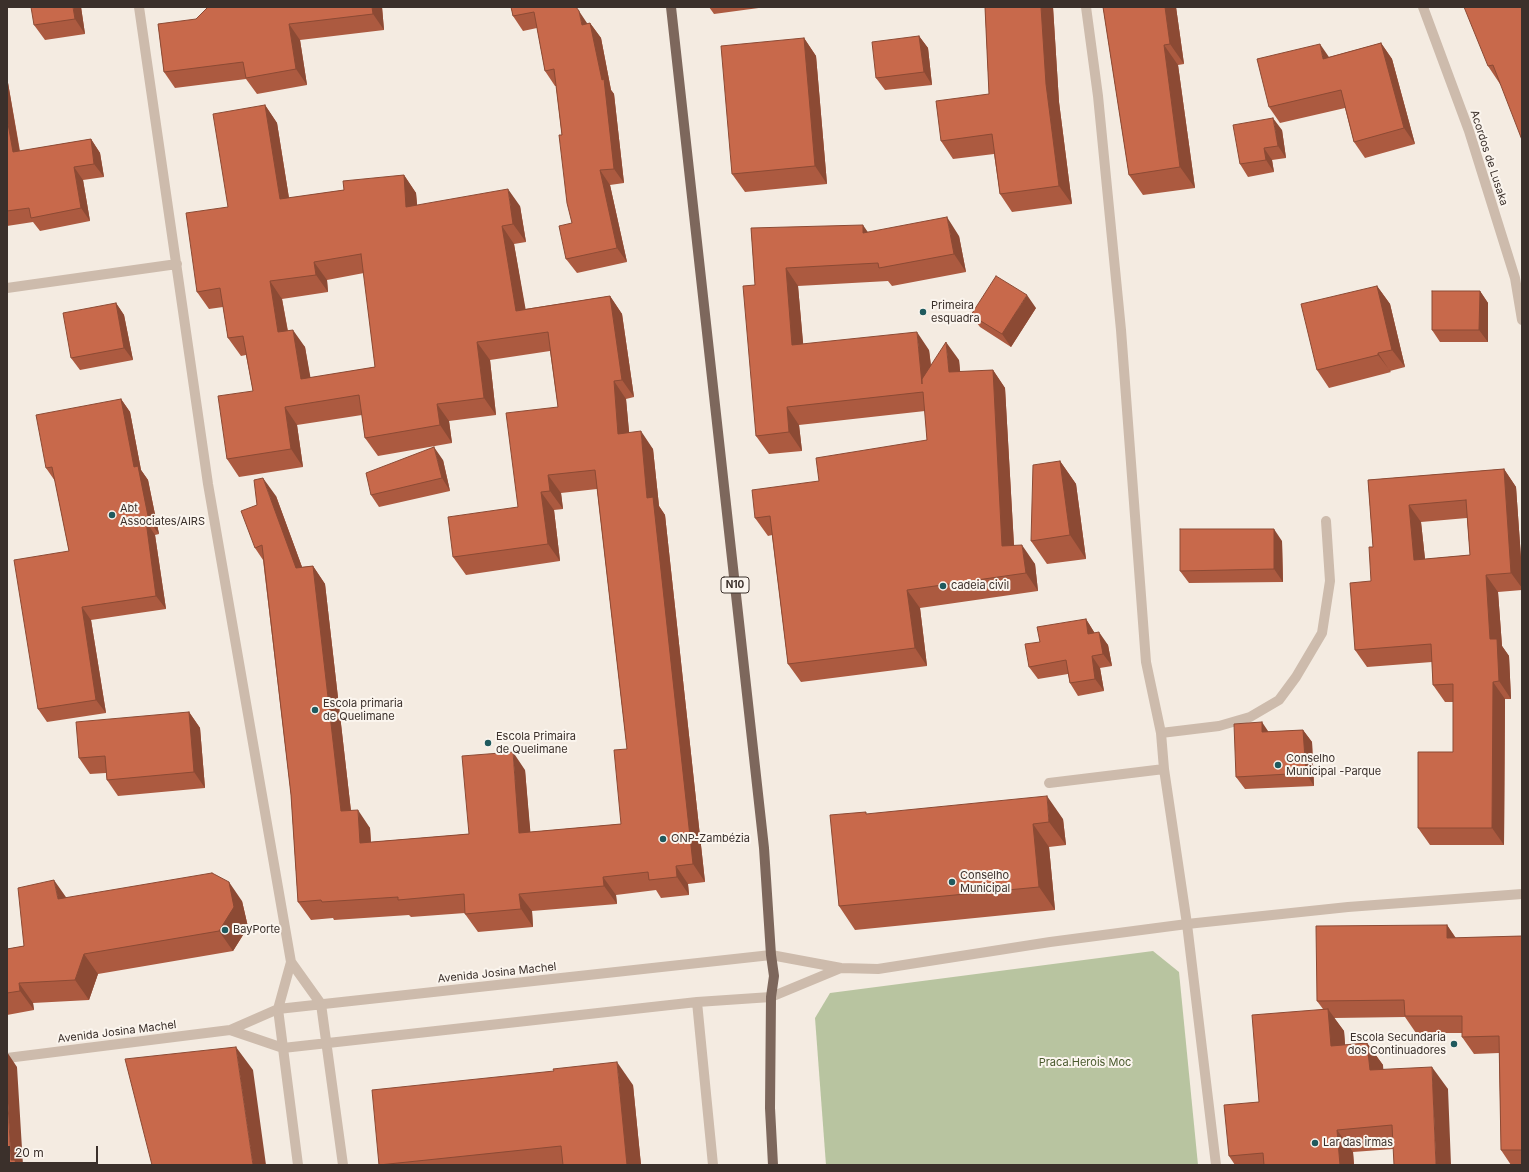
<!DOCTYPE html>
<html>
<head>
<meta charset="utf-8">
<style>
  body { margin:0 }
  #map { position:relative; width:1529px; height:1172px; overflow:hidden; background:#f4ebe1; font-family:Inter,sans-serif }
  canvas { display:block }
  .frame { position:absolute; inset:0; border:8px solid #3b302b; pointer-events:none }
  .scale { position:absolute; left:8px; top:1146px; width:90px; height:18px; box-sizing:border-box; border:2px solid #3b302b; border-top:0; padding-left:5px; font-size:12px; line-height:14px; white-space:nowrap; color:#3b302b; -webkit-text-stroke:3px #fbf5ee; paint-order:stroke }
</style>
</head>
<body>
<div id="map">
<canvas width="1529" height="1172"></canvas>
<div class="frame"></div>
<div class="scale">20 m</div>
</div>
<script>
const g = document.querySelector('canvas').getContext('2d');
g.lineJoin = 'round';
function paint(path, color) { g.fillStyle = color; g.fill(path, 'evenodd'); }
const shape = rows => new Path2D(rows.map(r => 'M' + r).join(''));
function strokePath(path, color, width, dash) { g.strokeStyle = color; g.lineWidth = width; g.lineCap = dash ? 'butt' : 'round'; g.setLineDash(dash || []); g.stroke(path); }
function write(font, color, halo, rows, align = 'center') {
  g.font = font + ' Inter,sans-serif'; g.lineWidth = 4; g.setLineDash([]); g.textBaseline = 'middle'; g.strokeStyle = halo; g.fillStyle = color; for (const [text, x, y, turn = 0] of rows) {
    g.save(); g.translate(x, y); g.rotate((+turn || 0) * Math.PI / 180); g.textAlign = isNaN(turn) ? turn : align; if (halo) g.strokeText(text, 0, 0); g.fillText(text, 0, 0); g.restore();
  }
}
paint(shape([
  [1153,951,1179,972,1198,1165,826,1165,815,1018,830,993]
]), '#b8c4a0');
strokePath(shape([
  [139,7,208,484,291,962,278,1009,298,1165],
  [1086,7,1098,96,1121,330,1146,662,1161,733,1164,769,1187,924,1216,1165],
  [1423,7,1469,131,1515,278,1522,320],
  [7,288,177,264],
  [1161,733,1219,726,1250,717,1279,700,1296,677,1322,633,1330,581,1326,521],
  [1049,783,1164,769],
  [291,962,321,1004,343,1165],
  [697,1002,713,1165],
  [230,1030,283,1048,697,1002,771,997,841,968],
  [7,1058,230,1030,278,1009,771,955,841,968,878,969,1050,942,1187,924,1348,907,1522,894]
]), '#cdbbac', 10);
strokePath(shape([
  [671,7,764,848,771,955,774,976,771,997,770,1108,773,1165]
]), '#7d675c', 10);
paint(shape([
  [81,7,85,34,45,40,34,25],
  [382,7,384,30,300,40,307,85,257,94,246,79,175,88,164,72,158,24],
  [511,7,588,24,590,23,601,38,611,90,614,94,624,183,610,185,627,262,577,273,566,259,572,223,556,86,555,86,545,71,537,28,523,31,513,16],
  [709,7,766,7,714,14],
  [985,7,1053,7,1059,102,1072,204,1012,212,1000,194,994,154,953,159,941,141,989,94],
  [1103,7,1176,7,1184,64,1178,65,1195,188,1143,195,1129,175],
  [1522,7,1500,83,1500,84,1488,66],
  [919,36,928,48,932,85,885,90,876,78],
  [804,38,816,56,827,184,745,192,732,174],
  [1381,43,1392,59,1415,144,1365,158,1354,142,1345,108,1280,123,1269,107,1329,57],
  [7,77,20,151,91,139,100,153,104,177,83,180,90,221,40,231,33,222,7,226],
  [265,105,277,123,289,198,344,190,404,175,416,193,417,205,520,206,526,242,514,244,525,309,610,296,622,314,634,397,626,399,629,433,653,449,659,506,665,515,705,882,688,884,689,895,661,898,656,890,616,895,617,904,532,911,533,927,478,932,465,914,465,913,411,917,409,915,334,920,333,918,311,920,298,902,291,795,263,560,255,548,257,505,276,496,302,567,313,566,325,584,351,811,370,828,371,842,469,834,525,770,530,832,621,824,627,749,597,489,561,493,563,509,554,510,560,561,466,575,453,557,518,507,558,407,550,351,490,360,496,415,449,421,452,443,378,456,365,438,362,415,297,425,303,467,239,477,227,459,253,391,246,355,241,356,228,338,223,307,209,309,197,292,228,207],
  [364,273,375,367,310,378,305,347,288,331,282,299,328,292,327,280],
  [1282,130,1286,158,1272,160,1274,172,1248,177,1240,164],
  [751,228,959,236,966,272,892,286,888,281,798,286,803,344,929,350,931,365,959,360,960,372,993,370,1005,388,1014,545,1035,564,1038,591,920,608,927,666,801,682,788,664,772,535,768,536,755,518,819,481,927,440,925,411,799,425,802,451,769,454,756,436,755,285],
  [1377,286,1390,304,1405,367,1390,371,1391,372,1329,388,1317,370],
  [1480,291,1488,303,1488,342,1440,342,1432,330],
  [116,303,124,315,133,360,80,370,71,358],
  [1036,308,1011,347,980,327,971,315],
  [121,399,130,412,141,470,148,480,159,534,155,535,166,609,91,620,106,713,47,722,38,709,69,551,55,481,46,468],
  [443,460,450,491,379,507,371,495],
  [1060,461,1076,484,1086,559,1047,564,1031,541],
  [1504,469,1516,487,1522,572,1522,590,1498,592,1502,646,1509,656,1511,699,1505,699,1504,845,1430,845,1418,828,1453,752,1453,702,1445,702,1433,685,1432,662,1367,667,1355,650,1371,581,1373,547,1368,480],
  [1467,518,1470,555,1425,559,1421,522],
  [1282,541,1283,582,1189,583,1180,571],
  [1086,619,1094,632,1095,633,1108,645,1112,666,1100,668,1104,691,1078,696,1070,683,1068,674,1038,679,1029,667,1040,642],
  [189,712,200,728,205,788,118,796,107,780,106,773,90,774,79,758],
  [1303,730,1312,742,1314,786,1245,789,1236,777,1268,732],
  [868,814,1063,819,1066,845,1049,847,1055,910,855,930,839,906],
  [67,898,242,901,248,927,233,951,98,974,89,1000,33,1003,34,1010,7,1015,7,949,24,946],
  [1447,925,1456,938,1522,936,1522,1165,1511,1165,1501,1150,1499,1053,1474,1054,1462,1037,1462,1033,1416,1033,1405,1017,1334,1018,1344,1031,1345,1045,1367,1043,1383,1065,1383,1069,1448,1089,1393,1149,1353,1152,1354,1165,1235,1165,1229,1156,1259,1102,1323,1009,1317,1001],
  [633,1085,641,1165,379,1165]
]), '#ac5a40');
paint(shape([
  [73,7,81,7,85,34,75,19],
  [372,7,382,7,384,30,373,14],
  [1041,7,1053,7,1059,102,1072,204,1059,186,1046,84],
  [1165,7,1176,7,1184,64,1170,44],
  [579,11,589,26,582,25],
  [590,23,601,38,611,90,614,94,624,183,614,169,602,80],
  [289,24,300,40,307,85,296,69],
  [919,36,928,48,932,85,924,72],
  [804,38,816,56,827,184,815,166],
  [1381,43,1392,59,1415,144,1404,128],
  [1320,44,1331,60,1323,59],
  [1164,45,1178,65,1195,188,1180,167],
  [7,77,22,166,13,152,7,118],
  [265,105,277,123,292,217,280,199],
  [1273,118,1282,130,1286,158,1278,146],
  [91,139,100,153,104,177,94,164],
  [1264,148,1272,160,1274,172,1266,160],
  [74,167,83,180,90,221,81,208],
  [600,170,610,185,627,262,617,248],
  [404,175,416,193,419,225,406,207],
  [508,189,520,206,526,242,513,224],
  [947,217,959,236,966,272,954,254],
  [863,225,876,244,863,233],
  [502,226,514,244,529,328,516,311],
  [314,262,327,280,328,292,316,275],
  [786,268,798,286,805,364,792,345],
  [270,281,282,299,291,350,278,332],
  [1377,286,1390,304,1405,367,1392,350],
  [1480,291,1488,303,1488,342,1479,330],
  [1027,295,1036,308,1011,347,1002,334],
  [610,296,622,314,634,397,622,380],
  [116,303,124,315,133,360,124,348],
  [293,330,305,347,314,397,301,379],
  [917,332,929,350,935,402,922,384],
  [477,342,490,360,496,415,484,398],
  [946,342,959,360,962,390,949,372],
  [1378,353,1390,371,1391,372,1378,355],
  [993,370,1005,388,1015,564,1002,546],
  [614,381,626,399,631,452,618,434],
  [121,399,130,412,141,470,148,480,159,534,149,521,134,467],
  [437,404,449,421,452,443,440,425],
  [285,407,297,425,303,467,291,449],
  [787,407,799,425,802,451,789,432],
  [641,431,653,449,659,506,665,515,705,882,693,864,647,498],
  [434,447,443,460,450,491,442,478],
  [1060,461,1076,484,1086,559,1070,535],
  [1504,469,1516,487,1522,572,1522,588,1511,573],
  [548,475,561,493,563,509,550,491],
  [263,478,276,496,309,586,296,568],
  [541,492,554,510,560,561,548,544],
  [1409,505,1421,522,1427,577,1414,560],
  [146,521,155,535,166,609,156,596],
  [1274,529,1282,541,1283,582,1274,569],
  [1022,545,1035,564,1038,591,1026,573],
  [313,566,325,584,353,829,341,811],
  [1486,575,1498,592,1502,646,1509,656,1511,699,1499,681,1490,639],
  [907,590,920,608,927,666,915,648],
  [82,607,91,620,106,713,96,700],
  [1086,619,1094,632,1097,646,1088,634],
  [1099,632,1108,645,1112,666,1103,654],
  [1092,656,1100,668,1104,691,1095,679],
  [1493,682,1505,699,1504,845,1492,828],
  [189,712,200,728,205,788,194,772],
  [1262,722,1270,734,1262,732],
  [1303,730,1312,742,1314,786,1306,773],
  [513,752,525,770,532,850,519,833],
  [1047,796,1063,819,1066,845,1049,822],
  [358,810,370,828,372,861,360,843],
  [1033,824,1049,847,1055,910,1039,887],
  [676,866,688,884,689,895,677,877],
  [603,877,616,895,617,904,604,886],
  [54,880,68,900,58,899],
  [229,882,242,901,248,927,233,951,219,931],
  [519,894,532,911,533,927,521,909],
  [1447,925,1458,942,1447,938],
  [84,954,98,974,89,1000,75,980],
  [19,983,33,1003,34,1010,20,991],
  [1328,1009,1344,1031,1347,1068,1331,1046],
  [1367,1043,1383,1065,1385,1092,1370,1070],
  [236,1047,253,1070,266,1165,253,1165],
  [7,1052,17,1067,23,1165,15,1165,11,1160,7,1085],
  [617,1062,633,1085,641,1165,627,1165],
  [1432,1067,1448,1089,1451,1165,1436,1165],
  [1337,1130,1353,1152,1354,1165,1340,1165]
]), '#8c4a34');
const building = shape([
  [31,7,73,7,75,19,34,25,31,7],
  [208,7,372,7,373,14,289,24,296,69,246,78,243,62,164,72,158,24,196,19,208,7],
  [511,7,576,7,579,11,582,25,590,23,602,80,604,79,614,169,600,170,617,248,566,259,559,226,572,223,567,203,559,135,562,135,554,69,545,71,534,12,513,16,511,7],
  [985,7,1041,7,1046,84,1059,186,1000,194,992,134,941,141,936,101,989,94,985,7],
  [1103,7,1165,7,1170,44,1164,45,1180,167,1129,175,1103,7],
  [1464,7,1522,7,1522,140,1493,65,1488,66,1464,7],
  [919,36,924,72,876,78,872,42,919,36],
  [804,38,815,166,732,174,721,46,804,38],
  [1381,43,1404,128,1354,142,1341,90,1269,107,1257,59,1320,44,1323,59,1381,43],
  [265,105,280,199,344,190,343,181,404,175,406,207,508,189,513,224,502,226,516,311,610,296,622,380,614,381,618,434,641,431,647,498,653,497,693,864,676,866,677,877,649,880,648,872,603,877,604,886,519,894,521,909,465,914,464,894,398,900,398,897,322,902,321,900,298,902,291,795,262,545,255,548,241,511,257,505,254,480,263,478,296,568,313,566,341,811,358,810,360,843,469,834,462,756,513,752,519,833,621,824,614,750,627,749,595,470,548,475,550,491,541,492,548,544,453,557,448,517,518,507,506,413,558,407,548,332,477,342,484,398,437,404,440,425,365,438,359,395,285,407,291,449,227,459,218,396,253,391,243,336,228,338,220,288,197,292,186,213,228,207,213,114,265,105],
  [361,254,375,367,301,379,293,330,278,332,270,281,316,275,314,262,361,254],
  [7,118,13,152,91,139,94,164,74,167,81,208,31,218,29,208,7,211,7,118],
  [1273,118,1278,146,1264,148,1266,160,1240,164,1233,125,1273,118],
  [947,217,954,254,879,268,878,263,786,268,792,345,917,332,922,384,922,379,946,342,949,372,993,370,1002,546,1022,545,1026,573,907,590,915,648,788,664,770,516,755,518,752,490,819,481,816,458,927,440,923,392,787,407,789,432,756,436,743,286,755,285,751,228,863,225,863,233,947,217],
  [996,276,1027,295,1002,334,971,315,996,276],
  [1377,286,1392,350,1378,353,1378,355,1317,370,1301,304,1377,286],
  [1432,291,1480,291,1479,330,1432,330,1432,291],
  [116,303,124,348,71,358,63,313,116,303],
  [121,399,134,467,138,466,149,521,146,521,156,596,82,607,96,700,38,709,14,560,69,551,52,467,46,468,36,415,121,399],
  [434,447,442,478,371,495,366,473,434,447],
  [1060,461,1070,535,1031,541,1033,465,1060,461],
  [1504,469,1511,573,1486,575,1490,639,1497,639,1499,681,1493,682,1492,828,1418,828,1418,752,1453,752,1453,684,1433,685,1431,644,1355,650,1350,583,1371,581,1369,547,1373,547,1368,480,1504,469],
  [1466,500,1470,555,1414,560,1409,505,1466,500],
  [1180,529,1274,529,1274,569,1180,571,1180,529],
  [1086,619,1088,634,1099,632,1103,654,1092,656,1095,679,1070,683,1066,660,1029,667,1025,644,1040,642,1037,627,1086,619],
  [189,712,194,772,107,780,105,756,79,758,76,722,189,712],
  [1262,722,1262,732,1303,730,1306,773,1236,777,1234,724,1262,722],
  [1047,796,1049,822,1033,824,1039,887,839,906,830,815,866,812,866,814,1047,796],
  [212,873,229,882,234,907,219,931,84,954,75,980,19,983,20,991,7,993,7,949,24,946,18,888,54,880,58,899,212,873],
  [1447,925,1447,938,1522,936,1522,1150,1501,1150,1499,1036,1462,1037,1462,1016,1405,1016,1404,1000,1317,1001,1316,926,1447,925],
  [1328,1009,1331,1046,1367,1043,1370,1070,1432,1067,1436,1165,1394,1165,1392,1125,1337,1130,1340,1165,1264,1165,1263,1153,1229,1156,1224,1105,1259,1102,1252,1015,1328,1009],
  [236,1047,253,1165,152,1165,125,1059,236,1047],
  [617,1062,627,1165,563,1165,561,1146,379,1165,372,1090,554,1071,553,1069,617,1062],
  [7,1085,11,1160,15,1160,16,1165,7,1165,7,1085]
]);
paint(building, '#c8694b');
strokePath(building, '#8c4a34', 1);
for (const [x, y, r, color] of [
  [923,312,4,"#1f5a5e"],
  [112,515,4,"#1f5a5e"],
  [943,586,4,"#1f5a5e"],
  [315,710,4,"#1f5a5e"],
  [488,743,4,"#1f5a5e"],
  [1278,765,4,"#1f5a5e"],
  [663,839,4,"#1f5a5e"],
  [952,882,4,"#1f5a5e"],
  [225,930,4,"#1f5a5e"],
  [1454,1044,4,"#1f5a5e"],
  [1315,1143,4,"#1f5a5e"]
]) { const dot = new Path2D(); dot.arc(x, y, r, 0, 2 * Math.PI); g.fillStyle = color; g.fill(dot); strokePath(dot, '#fbf5ee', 1.5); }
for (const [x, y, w] of [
  [735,585,28]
]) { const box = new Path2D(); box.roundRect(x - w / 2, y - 8, w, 16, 3); g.fillStyle = '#fbf5ee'; g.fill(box); strokePath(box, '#3b302b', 1); }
write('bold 10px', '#3b302b', null, [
  ["N10",735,585]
]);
write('11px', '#3b302b', '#fbf5ee', [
  ["Acordos de Lusaka",1489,158,72],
  ["Avenida Josina Machel",497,973,-6],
  ["Avenida Josina Machel",117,1032,-7]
]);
write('11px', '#3b302b', '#fbf5ee', [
  ["Primeira",931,306],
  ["esquadra",931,319],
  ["Abt",120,509],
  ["Associates/AIRS",120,522],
  ["cadeia civil",951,586],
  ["Escola primaria",323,704],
  ["de Quelimane",323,717],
  ["Escola Primaira",496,737],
  ["de Quelimane",496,750],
  ["Conselho",1286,759],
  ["Municipal -Parque",1286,772],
  ["ONP-Zambézia",671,839],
  ["Conselho",960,876],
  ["Municipal",960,889],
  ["BayPorte",233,930],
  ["Escola Secundaria",1446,1038,"right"],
  ["dos Continuadores",1446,1051,"right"],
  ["Lar das irmas",1323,1143]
], 'left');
write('11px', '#4a5a2e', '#fbf5ee', [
  ["Praca.Herois Moc",1085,1063]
]);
</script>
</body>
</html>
